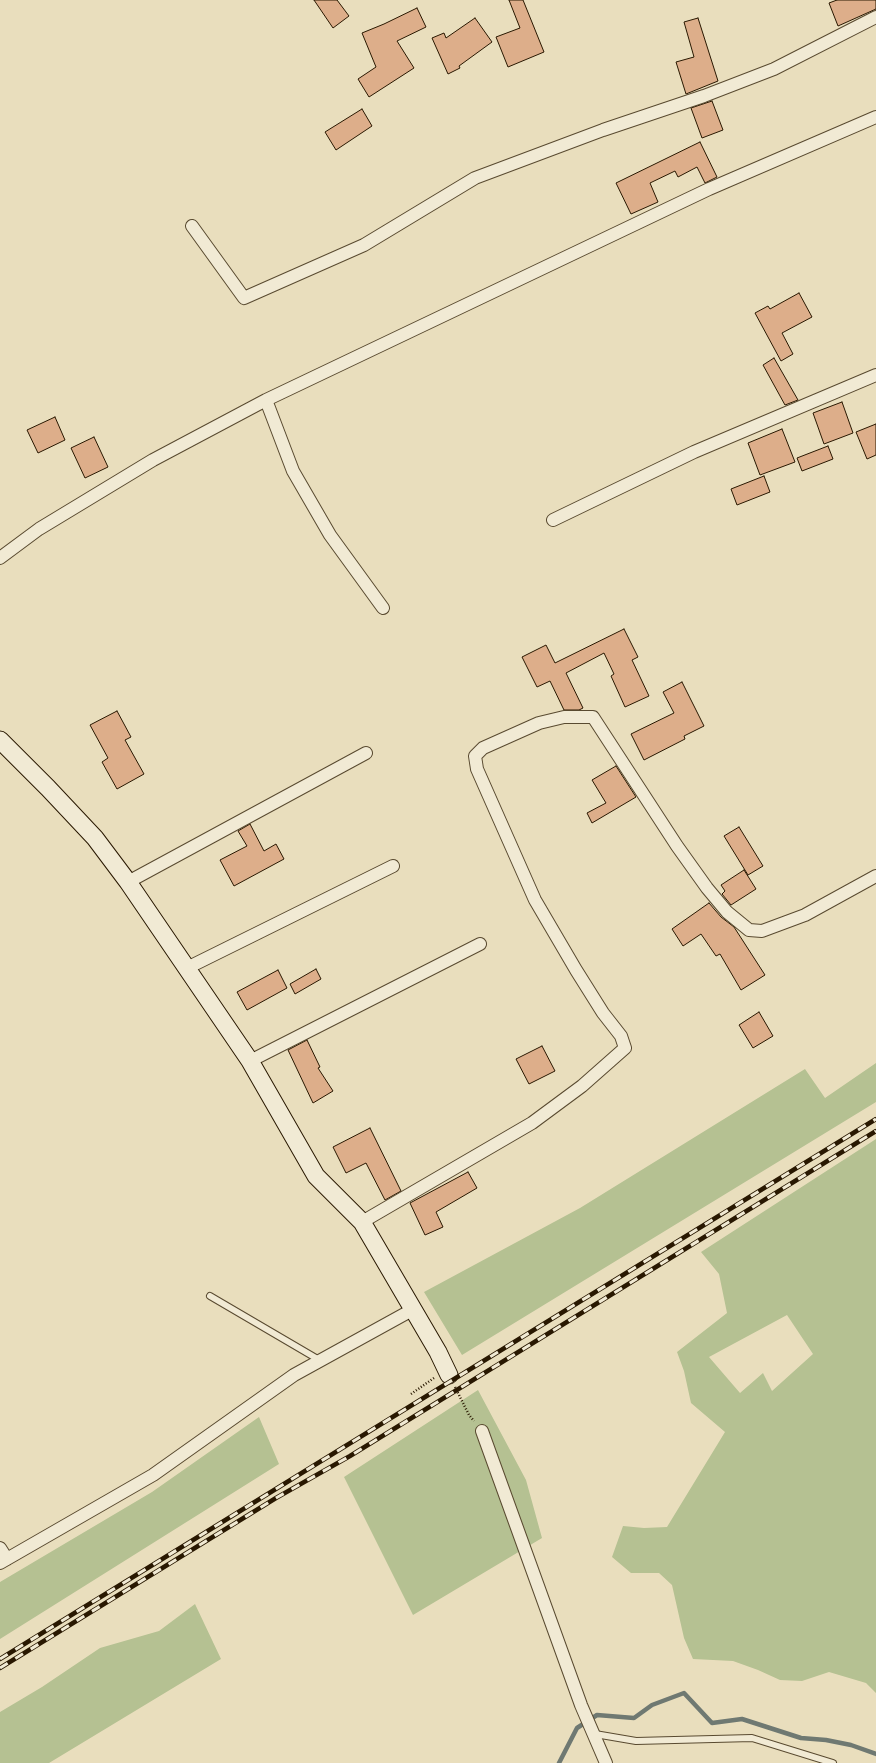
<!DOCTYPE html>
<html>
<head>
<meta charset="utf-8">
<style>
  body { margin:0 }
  canvas { display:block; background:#e9debd }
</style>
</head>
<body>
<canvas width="876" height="1763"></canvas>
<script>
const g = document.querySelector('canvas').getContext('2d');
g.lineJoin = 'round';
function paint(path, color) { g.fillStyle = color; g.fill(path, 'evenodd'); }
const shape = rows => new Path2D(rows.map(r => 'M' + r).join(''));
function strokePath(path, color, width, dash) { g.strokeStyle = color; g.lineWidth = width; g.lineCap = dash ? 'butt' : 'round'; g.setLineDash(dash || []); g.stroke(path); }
paint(shape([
  [876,1063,876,1102,462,1355,424,1292,580,1208,805,1069,825,1098],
  [876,1139,876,1693,866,1683,829,1672,802,1681,780,1680,758,1670,733,1661,693,1659,684,1638,672,1585,659,1573,631,1573,612,1557,623,1526,644,1528,667,1527,725,1432,691,1403,684,1371,677,1352,727,1313,719,1274,701,1252],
  [787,1315,813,1354,772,1391,763,1373,740,1393,709,1357],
  [478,1390,526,1480,542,1538,413,1615,344,1477],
  [259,1417,279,1464,0,1639,0,1582,152,1492],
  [195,1604,221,1659,49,1763,0,1763,0,1712,42,1687,100,1648,159,1631]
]), '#b5c192');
strokePath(shape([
  [559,1763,577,1728,597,1715,634,1718,652,1705,684,1693,712,1723,742,1719,801,1738,826,1740,851,1745,876,1754]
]), '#6f7972', 4.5);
const building = shape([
  [314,0,337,0,349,16,333,28,314,0],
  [509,0,523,0,544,52,508,67,496,37,520,28,509,0],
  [837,0,876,0,876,9,838,26,829,3,837,0],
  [417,8,426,27,397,41,414,68,369,97,358,79,376,67,362,33,384,24,417,8],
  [475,18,492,42,459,66,460,68,448,74,432,38,444,33,446,38,475,18],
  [698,18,718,81,686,94,676,62,694,57,684,22,698,18],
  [712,101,723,130,702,138,691,108,712,101],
  [362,109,372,126,336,150,325,132,362,109],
  [700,142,717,177,705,183,697,167,678,177,675,171,650,183,658,202,631,214,616,183,700,142],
  [799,293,812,317,782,333,793,354,781,361,755,313,768,306,770,309,799,293],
  [774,358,798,400,785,405,763,365,774,358],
  [842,402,853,433,824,444,813,413,842,402],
  [55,417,65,440,38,453,27,430,55,417],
  [876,424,876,455,867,459,856,432,876,424],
  [782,429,795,462,760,475,748,443,782,429],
  [94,437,108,467,85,478,71,448,94,437],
  [828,446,833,459,802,471,797,458,828,446],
  [764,476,770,492,737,505,731,489,764,476],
  [624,629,638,657,632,660,649,696,625,707,611,676,614,674,604,653,566,673,583,708,579,710,564,710,550,681,537,687,522,657,546,645,555,663,624,629],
  [682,682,704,726,684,736,685,739,644,760,631,734,674,713,663,692,682,682],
  [117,711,131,737,125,740,144,774,117,789,102,762,108,758,90,725,117,711],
  [616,766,636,797,592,823,587,813,606,803,592,780,616,766],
  [250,824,264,851,276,844,284,859,234,886,220,860,247,846,238,831,250,824],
  [739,827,763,866,748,875,724,836,739,827],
  [744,870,756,889,731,905,722,894,725,891,721,885,744,870],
  [709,903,721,917,734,927,765,975,741,990,720,954,716,956,701,934,683,946,672,929,709,903],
  [316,969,321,979,295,994,290,984,316,969],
  [278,970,287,988,247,1010,237,992,278,970],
  [759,1012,773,1036,753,1048,739,1025,759,1012],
  [307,1040,320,1067,318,1068,333,1091,313,1103,288,1050,307,1040],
  [542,1046,555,1071,529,1084,516,1059,542,1046],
  [370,1128,401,1191,385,1200,366,1163,346,1173,333,1147,370,1128],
  [468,1172,477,1188,436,1212,443,1227,425,1235,410,1203,468,1172]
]);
paint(building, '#ddae8a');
strokePath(building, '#291801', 1);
const lane = shape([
  [210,1296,321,1361],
  [595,1734,636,1741,752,1738,833,1763]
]);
const street = shape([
  [192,226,244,298,364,245,475,178,603,130,704,96,774,69,876,17],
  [266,400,293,471,330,535,383,608],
  [553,520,694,452,876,375],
  [0,558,39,529,153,460,266,400,709,189,876,117],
  [128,882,366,753],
  [187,968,393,866],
  [250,1061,480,944],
  [362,1222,532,1123,582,1086,625,1048,621,1036,603,1013,576,970,535,900,477,769,475,756,483,748,539,723,564,717,593,717,677,846,707,888,727,912,749,930,762,931,805,915,876,876],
  [482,1431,581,1705,606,1763],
  [0,1548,7,1559],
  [0,1563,153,1475,294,1375,412,1310]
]);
const secondary = shape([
  [0,740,48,788,95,838,128,882,250,1061,316,1176,362,1222,438,1352,449,1375]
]);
strokePath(lane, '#594a30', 8);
strokePath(street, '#594a30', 14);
strokePath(secondary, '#291801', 19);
strokePath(shape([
  [455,1387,469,1415,474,1421],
  [411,1394,434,1378]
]), '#291801', 2.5, [1, 2]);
strokePath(lane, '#f1ead4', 6);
strokePath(street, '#f1ead4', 12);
strokePath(secondary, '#f1ead4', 17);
const rail = shape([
  [0,1659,876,1119],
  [0,1668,276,1498,350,1456,876,1131]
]);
strokePath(rail, '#291801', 4.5);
strokePath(rail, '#f1ead4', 3, [9]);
</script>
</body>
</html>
